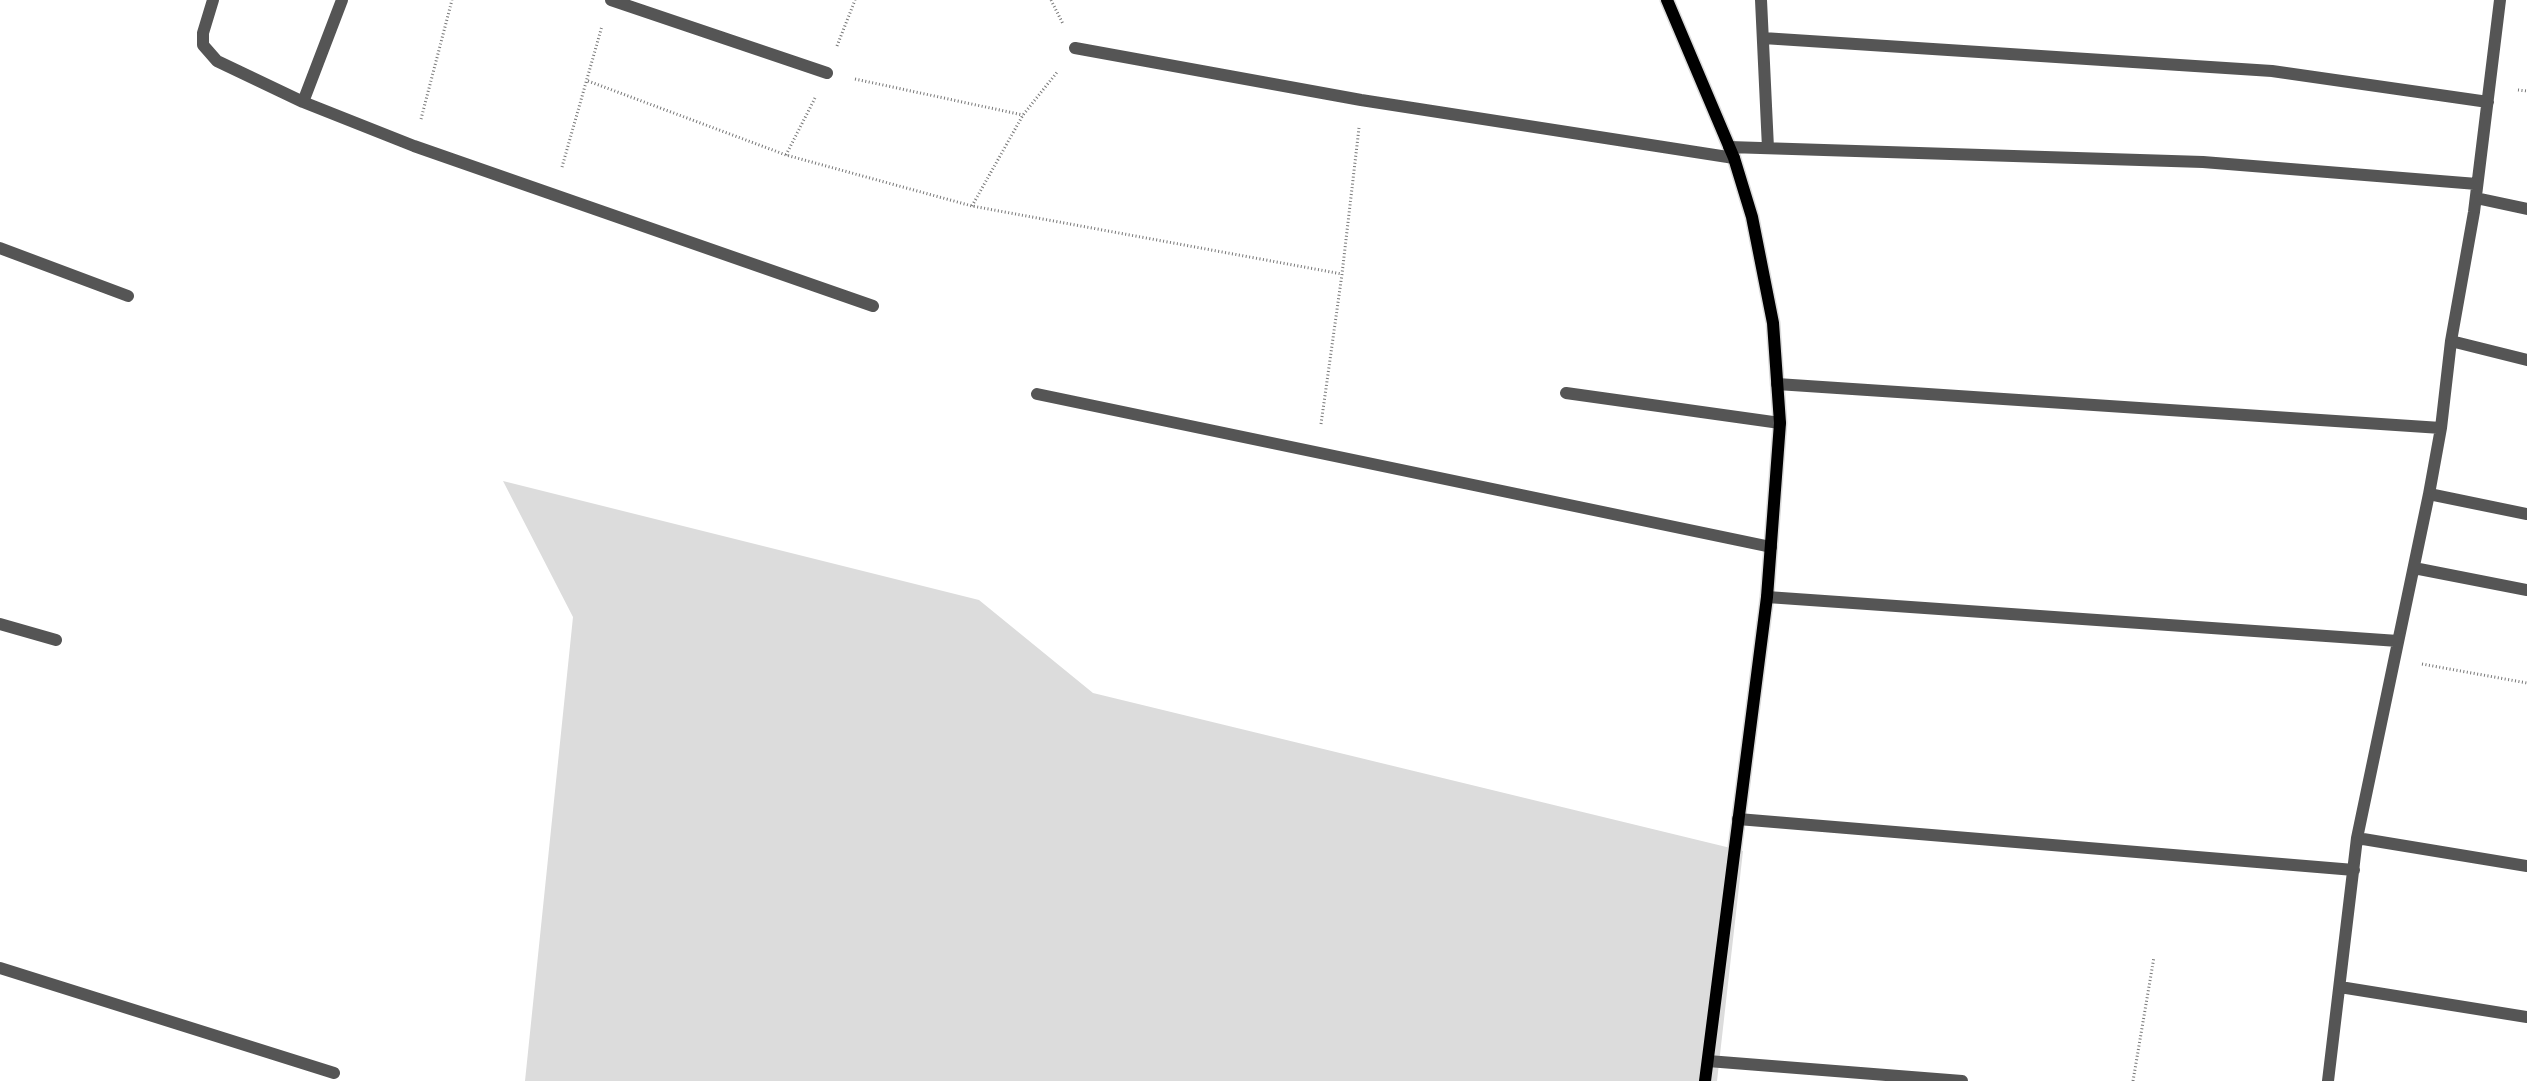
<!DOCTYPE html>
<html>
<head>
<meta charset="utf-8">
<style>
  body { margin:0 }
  canvas { display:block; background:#fff }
</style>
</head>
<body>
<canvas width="2527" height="1081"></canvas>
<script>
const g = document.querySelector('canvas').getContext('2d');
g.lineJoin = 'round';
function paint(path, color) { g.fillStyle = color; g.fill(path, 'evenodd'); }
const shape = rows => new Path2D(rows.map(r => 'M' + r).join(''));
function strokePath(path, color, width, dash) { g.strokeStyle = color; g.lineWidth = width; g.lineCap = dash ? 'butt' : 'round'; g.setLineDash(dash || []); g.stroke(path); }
paint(shape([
  [503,481,979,600,1093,693,1743,851,1717,1081,525,1081,573,617]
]), '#dcdcdc');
const major = shape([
  [1667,0,1734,158,1752,217,1773,323,1780,423,1767,597,1705,1081]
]);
strokePath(major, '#dbdbdb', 15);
strokePath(shape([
  [1051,0,1063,24],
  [837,46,855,0],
  [855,79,1023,115],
  [588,81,786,155,972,206,1342,274],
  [2518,90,2527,91],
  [421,119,452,0],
  [786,155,815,98],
  [562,167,602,26],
  [972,206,1023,115,1058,71],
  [1321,424,1342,274,1359,128],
  [2422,664,2527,683],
  [2133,1081,2154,957]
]), '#777', 3, [1, 2.5]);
strokePath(shape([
  [213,0,203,33,203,45,217,61,303,102,414,146,873,306],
  [611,0,827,73],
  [1761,0,1768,148],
  [1763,38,2272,71,2488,102],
  [1075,48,1361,100,1734,158],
  [303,102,342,0],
  [1729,147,2203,162,2477,184],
  [2476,198,2527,209],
  [0,248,128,296],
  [2451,341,2527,360],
  [1777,384,2441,428],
  [1566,393,1780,423],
  [1037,394,1771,547],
  [2429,494,2527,514],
  [2414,568,2527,590],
  [1767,597,2398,641],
  [0,624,56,640],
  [1738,819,2354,870],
  [2357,838,2527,866],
  [0,968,334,1073],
  [2340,987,2527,1017],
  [1708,1061,1962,1081],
  [2328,1081,2357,838,2429,494,2441,428,2451,341,2474,212,2500,0]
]), '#555', 12);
strokePath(major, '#000', 12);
</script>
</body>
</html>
